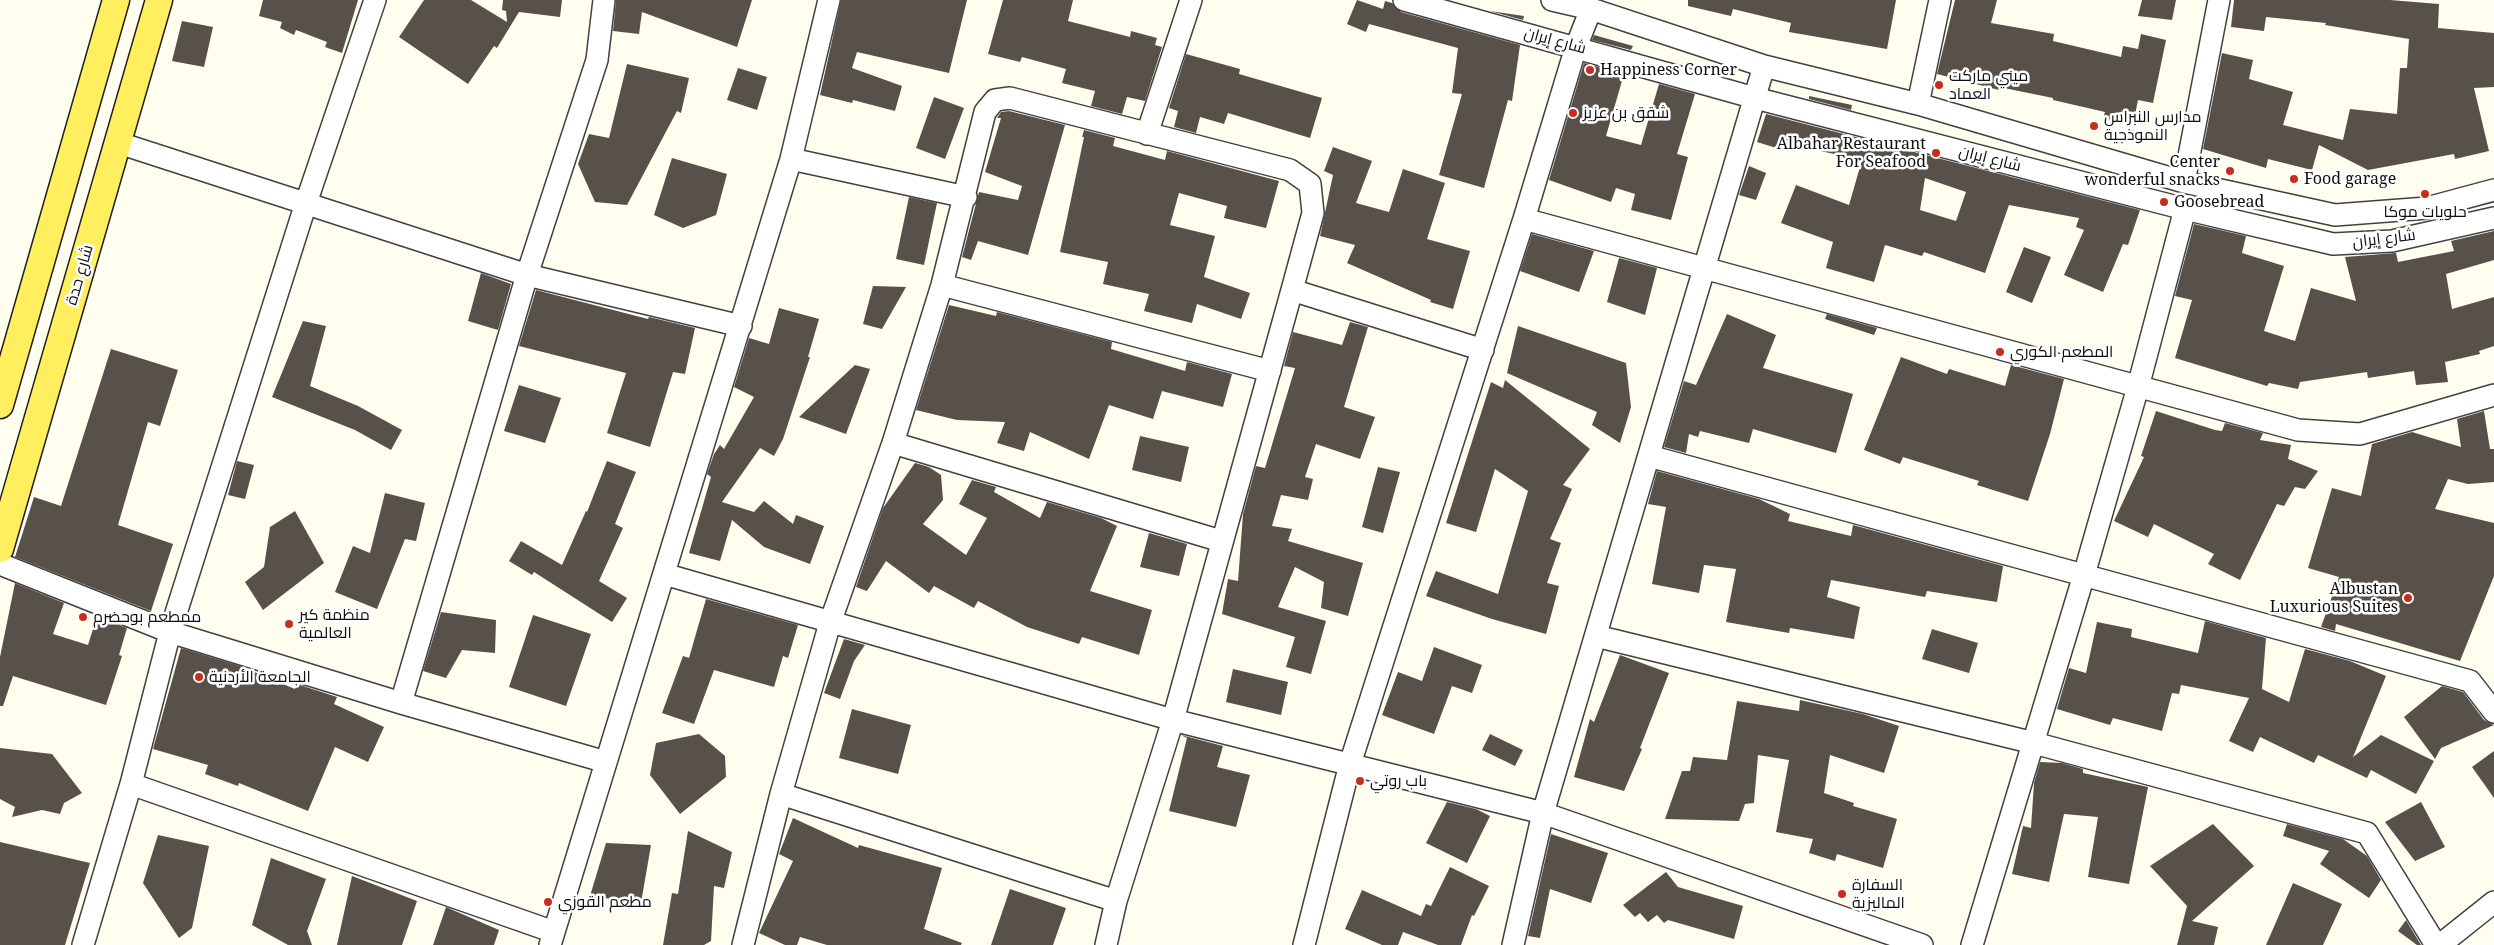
<!DOCTYPE html>
<html>
<head>
<meta charset="utf-8">
<style>
  body { margin:0 }
  canvas { display:block; background:#fffeef }
</style>
</head>
<body>
<canvas width="2494" height="945"></canvas>
<script>
const g = document.querySelector('canvas').getContext('2d');
g.lineJoin = 'round';
function paint(path, color) { g.fillStyle = color; g.fill(path, 'evenodd'); }
const shape = rows => new Path2D(rows.map(r => 'M' + r).join(''));
function strokePath(path, color, width, dash) { g.strokeStyle = color; g.lineWidth = width; g.lineCap = dash ? 'butt' : 'round'; g.setLineDash(dash || []); g.stroke(path); }
function write(font, color, halo, rows, align = 'center') {
  g.font = font + ' "Noto Serif",Cairo,serif'; g.lineWidth = 5; g.setLineDash([]); g.textBaseline = 'middle'; g.strokeStyle = halo; g.fillStyle = color; for (const [text, x, y, turn = 0] of rows) {
    g.save(); g.translate(x, y); g.rotate((+turn || 0) * Math.PI / 180); g.textAlign = isNaN(turn) ? turn : align; if (halo) g.strokeText(text, 0, 0); g.fillText(text, 0, 0); g.restore();
  }
}
paint(shape([
  [263,0,358,0,342,53,325,47,327,42,296,30,294,35,280,28,282,22,259,16],
  [424,0,471,0,507,22,506,11,502,10,503,0,562,0,560,17,519,12,497,48,494,46,468,84,399,37],
  [616,0,752,0,737,47,642,12,639,34,613,31],
  [841,0,967,0,949,73,857,52,852,68,902,86,895,111,853,100,852,103,820,95],
  [1003,0,1073,0,1068,21,1130,37,1131,31,1157,38,1155,45,1162,47,1145,101,1127,97,1122,114,1091,106,1095,91,1062,83,1066,69,1022,57,1020,62,988,54],
  [1357,0,1383,9,1385,1,1392,3,1401,12,1520,45,1512,101,1508,100,1484,188,1439,175,1462,94,1452,93,1458,48,1369,24,1366,32,1347,24],
  [1688,0,1896,0,1887,49,1789,32,1791,23,1733,9,1731,16,1688,6],
  [1955,0,1997,0,1991,23,2054,34,2053,41,2121,57,2123,46,2138,49,2141,34,2166,40,2153,103,2138,100,2133,125,2103,118,2105,112,2053,100,2053,98,1999,87,1999,90,1937,74],
  [2142,0,2176,0,2172,20,2138,16],
  [2234,0,2390,0,2439,4,2438,28,2494,33,2494,87,2474,88,2489,151,2455,159,2454,154,2368,170,2319,145,2312,170,2268,159,2266,168,2203,149,2222,53,2253,60,2249,79,2293,92,2283,125,2343,140,2350,109,2397,114,2400,68,2407,68,2409,39,2325,25,2326,23,2266,17,2264,31,2231,27],
  [1490,11,1524,16,1523,20],
  [182,21,213,27,204,67,172,61],
  [1594,35,1633,46,1631,50,1592,40],
  [1186,54,1240,69,1239,74,1322,98,1310,138,1228,113,1224,124,1200,117,1196,133,1174,127,1178,111,1169,108],
  [1584,63,1624,74,1606,136,1641,145,1659,84,1695,94,1677,154,1688,157,1671,220,1631,210,1635,194,1616,188,1611,202,1549,180],
  [627,64,689,78,681,113,677,111,627,205,595,202,578,164,589,134,609,138],
  [738,68,767,77,757,110,727,100],
  [1809,96,1852,105,1851,110,1809,99],
  [934,97,964,108,945,159,916,148],
  [1009,111,1065,125,1028,255,978,241,971,260,962,257,979,192,1018,200,1022,186,985,172,1001,118,997,118,1001,112],
  [1766,114,2140,210,2128,245,2123,244,2103,292,2064,275,2084,230,2076,227,2079,218,2009,205,1985,273,1924,252,1922,256,1885,245,1874,282,1826,268,1833,242,1781,223,1796,185,1849,205,1862,160,1788,144,1786,151,1757,142],
  [1925,178,1966,192,1956,221,1920,210],
  [1084,130,1115,138,1113,146,1165,160,1167,151,1279,181,1266,228,1224,218,1227,206,1179,193,1170,225,1215,236,1204,277,1250,293,1241,319,1197,304,1192,323,1144,311,1149,294,1103,284,1108,262,1060,252,1084,137,1082,137],
  [1333,147,1372,161,1356,203,1389,212,1403,169,1445,183,1427,239,1470,251,1453,309,1430,302,1431,300,1347,263,1355,245,1320,236,1333,175,1324,171],
  [672,158,727,174,716,215,683,228,654,215],
  [1749,166,1766,173,1756,200,1739,195],
  [909,197,937,203,924,265,896,259],
  [2194,224,2246,236,2242,253,2284,266,2264,331,2295,341,2311,288,2356,301,2345,257,2396,253,2398,262,2454,251,2451,241,2494,231,2494,260,2446,274,2452,309,2494,297,2494,346,2479,351,2480,354,2445,362,2448,382,2416,385,2414,371,2368,378,2367,372,2300,382,2298,389,2269,383,2267,386,2175,358,2192,300,2175,296],
  [1532,234,1594,251,1579,292,1520,271],
  [2024,247,2051,257,2032,303,2006,292],
  [1619,258,1657,268,1645,315,1607,302],
  [481,273,511,284,498,330,468,321],
  [873,286,906,287,882,329,863,324],
  [536,290,648,319,649,317,695,328,685,374,673,372,650,447,607,433,626,373,519,346],
  [949,305,996,316,997,312,1112,342,1111,349,1185,371,1187,362,1232,374,1223,407,1162,391,1153,419,1109,405,1089,459,1030,432,1024,451,997,443,1005,422,957,420,916,410],
  [779,308,819,319,808,357,810,357,783,439,774,456,760,448,722,502,754,512,764,501,793,524,796,515,824,526,810,564,764,547,732,520,720,561,689,553,711,477,707,474,714,454,720,445,724,449,754,397,734,387,749,338,769,344],
  [1727,314,1776,335,1763,368,1853,394,1836,453,1753,429,1749,443,1700,431,1698,437,1689,434,1686,453,1664,447,1684,381,1696,385],
  [1827,314,1877,328,1874,335,1825,319],
  [303,321,326,326,310,386,358,406,402,430,391,450,355,430,272,397],
  [1350,322,1368,327,1344,407,1375,417,1360,459,1316,444,1305,477,1313,479,1308,500,1281,495,1272,526,1292,529,1288,541,1363,563,1348,616,1321,608,1324,582,1295,567,1278,607,1326,621,1311,674,1286,667,1295,637,1222,614,1228,579,1238,581,1243,514,1256,466,1265,468,1295,368,1284,366,1293,332,1342,345],
  [1518,326,1626,363,1631,407,1620,443,1592,425,1597,412,1507,373],
  [111,349,178,370,160,426,148,422,118,525,173,544,151,611,15,557,34,497,61,506],
  [1901,357,1947,374,1949,369,2005,386,2011,365,2064,379,2050,434,2028,501,1977,485,1979,481,1903,457,1900,464,1864,450],
  [855,365,870,369,846,434,799,417],
  [1505,380,1590,449,1563,485,1572,489,1550,539,1561,543,1547,583,1559,586,1546,634,1492,619,1426,596,1436,571,1498,594,1528,491,1495,469,1476,532,1446,523,1491,382,1503,388],
  [519,385,561,398,545,443,504,431],
  [2156,411,2215,430,2222,431,2225,423,2263,433,2260,440,2291,445,2288,459,2318,471,2305,489,2295,487,2284,506,2277,504,2240,580,2208,564,2214,554,2154,524,2148,537,2114,521,2144,457,2141,456],
  [2484,411,2490,449,2494,449,2494,482,2468,484,2448,479,2435,509,2494,523,2494,576,2460,661,2336,624,2335,631,2321,627,2339,577,2308,568,2332,488,2361,496,2372,444,2412,432,2461,447,2457,419],
  [1140,436,1189,447,1181,482,1132,470],
  [237,461,254,465,245,499,228,495],
  [607,461,636,472,615,524,623,528,599,581,627,598,612,622,534,572,532,575,509,561,521,541,562,565,586,511,587,512],
  [915,463,929,467,941,475,943,500,923,524,966,555,987,518,959,504,972,480,996,487,994,492,1040,518,1047,502,1101,518,1117,526,1090,591,1152,610,1139,655,1082,637,1079,644,1027,627,978,601,974,608,934,586,929,593,886,561,867,591,856,587,883,508],
  [1378,467,1400,472,1383,533,1362,527],
  [1657,471,1759,499,1790,514,1788,521,1851,536,1853,525,2003,566,1997,602,1927,591,1925,597,1831,580,1827,597,1860,607,1854,639,1790,628,1789,633,1726,622,1736,569,1704,565,1699,593,1652,584,1666,507,1648,504],
  [385,493,425,503,416,541,405,539,377,609,335,592,353,546,370,553],
  [295,511,324,563,263,610,245,582,264,567,270,527],
  [1149,533,1187,544,1179,576,1140,567],
  [15,583,64,603,53,634,88,645,97,616,127,628,119,655,122,656,106,705,13,676,3,706,0,706,0,657],
  [706,599,798,625,788,658,783,656,774,687,714,670,694,724,662,713,683,656,689,658],
  [441,612,496,620,495,653,462,650,446,678,423,671],
  [533,615,591,634,566,706,509,687],
  [2205,621,2266,638,2262,689,2289,702,2305,649,2350,661,2386,676,2353,757,2381,735,2434,761,2416,794,2371,770,2367,778,2318,755,2314,763,2260,737,2253,752,2229,741,2249,698,2181,685,2179,694,2172,693,2162,731,2113,718,2110,725,2057,709,2069,668,2086,673,2097,622,2132,629,2131,637,2198,653],
  [1932,629,1978,643,1969,673,1922,659],
  [844,639,865,645,854,661,840,699,824,693],
  [1434,647,1482,665,1472,693,1452,686,1434,734,1382,715,1398,672,1422,681],
  [181,648,240,666,295,689,297,684,337,697,334,704,384,727,368,762,335,747,308,811,239,783,238,786,205,774,208,765,153,749],
  [1620,655,1669,673,1640,748,1642,749,1624,791,1574,777,1590,719,1594,722],
  [1233,669,1288,682,1281,715,1226,702],
  [2442,686,2463,692,2484,720,2494,725,2441,748,2435,759,2404,717],
  [1800,700,1863,714,1899,726,1884,773,1830,755,1824,793,1854,803,1853,806,1897,819,1883,868,1837,854,1835,861,1809,853,1813,839,1776,832,1789,760,1758,755,1754,803,1745,804,1739,821,1665,819,1682,771,1690,771,1693,757,1727,760,1737,701,1799,711],
  [852,709,911,725,898,774,839,758],
  [699,734,725,756,726,777,680,814,650,775,656,743],
  [1490,734,1523,750,1515,766,1482,750],
  [1181,735,1223,746,1217,767,1250,775,1236,827,1169,811,1187,738],
  [0,748,52,754,82,793,64,803,60,814,42,810,12,817,15,807,0,799],
  [2494,751,2494,798,2472,767],
  [2040,762,2062,763,2083,769,2083,773,2148,787,2129,884,2088,877,2098,817,2064,814,2049,882,2012,874,2023,826,2031,828,2034,783],
  [1447,802,1476,809,1490,816,1467,863,1426,843],
  [2421,802,2445,847,2415,861,2385,822],
  [793,818,858,848,859,845,942,868,924,929,962,943,961,945,827,945,800,937,797,945,785,945,759,933,793,861,779,854],
  [2213,824,2254,866,2192,921,2218,927,2214,945,2177,945,2187,906,2150,866],
  [2287,824,2343,839,2367,856,2381,880,2369,898,2320,864,2329,851,2283,836],
  [688,831,732,852,724,888,714,886,711,941,704,945,663,945,672,893,678,894],
  [1551,834,1608,853,1591,903,1550,889,1540,938,1528,936],
  [158,835,209,846,192,928,179,938,143,883],
  [0,842,90,863,65,945,0,945],
  [606,843,651,845,641,903,590,896],
  [271,858,326,879,307,931,312,945,288,945,252,925],
  [1450,867,1489,886,1474,916,1472,915,1461,945,1438,945,1403,932,1398,945,1382,945,1345,929,1362,890,1421,916,1426,904,1431,906],
  [1666,872,1678,887,1743,906,1734,939,1668,920,1664,923,1657,915,1648,922,1640,913,1635,917,1623,905],
  [352,876,417,901,402,945,337,945],
  [2293,883,2342,904,2323,945,2266,945],
  [1010,889,1066,908,1053,945,991,945],
  [446,907,499,930,494,945,433,945],
  [2406,920,2421,945,2417,945,2398,931]
]), '#58514a');
const minor = shape([
  [1404,0,1755,98,2185,209,2333,244,2392,241,2494,218],
  [1552,0,1591,9,1764,66,1918,104,2184,182,2335,215,2427,208,2494,190],
  [1918,104,1940,0],
  [1147,134,1191,0],
  [119,143,527,275,741,326],
  [791,159,966,197],
  [2184,182,2219,0],
  [1524,219,2298,430,2360,434,2494,395],
  [942,285,1270,371],
  [1292,290,1483,350],
  [893,443,1221,541],
  [1649,456,2470,681,2494,712],
  [0,564,170,632,401,703,606,762],
  [664,574,1173,720,1543,813,1922,945],
  [1596,636,2034,743,2367,833,2436,945],
  [401,703,527,275,597,60,604,0],
  [131,784,554,932],
  [781,794,1116,901],
  [83,945,131,784,170,632,306,203,375,0],
  [550,945,791,159,829,0],
  [743,945,781,794,830,623,893,443,942,285,985,112,995,100,1010,98,1290,170,1310,184,1313,213,1292,290,1173,720,1116,901,1106,945],
  [1304,945,1350,764,1524,219,1576,47,1591,9],
  [1513,945,1543,813,1764,66],
  [1972,945,2084,575,2138,387,2185,209],
  [2440,945,2494,902]
]);
const major = shape([
  [0,405,116,0],
  [0,549,159,0]
]);
strokePath(minor, '#414141', 24);
strokePath(major, '#1f1f1f', 29);
strokePath(minor, '#fff', 21);
strokePath(major, '#ffef5f', 26);
for (const [x, y, r, color] of [
  [1590,70,5,"#c72d1d"],
  [1939,85,5,"#c72d1d"],
  [1573,113,5,"#c72d1d"],
  [2094,126,5,"#c72d1d"],
  [1936,153,5,"#c72d1d"],
  [2230,171,5,"#c72d1d"],
  [2294,179,5,"#c72d1d"],
  [2425,194,5,"#c72d1d"],
  [2164,202,5,"#c72d1d"],
  [2000,352,5,"#c72d1d"],
  [2408,598,5,"#c72d1d"],
  [83,617,5,"#c72d1d"],
  [289,624,5,"#c72d1d"],
  [199,677,5,"#c72d1d"],
  [1360,781,5,"#c72d1d"],
  [1842,894,5,"#c72d1d"],
  [548,902,5,"#c72d1d"]
]) { const dot = new Path2D(); dot.arc(x, y, r, 0, 2 * Math.PI); g.fillStyle = color; g.fill(dot); strokePath(dot, '#fff', 2); }
write('16px', '#0e0e0e', '#fff', [
  ["شارع إيران",1555,41,15],
  ["شارع إيران",1990,159,14],
  ["شارع إيران",2384,239,-7],
  ["شارع حدة",80,275,-74]
]);
write('16px', '#0e0e0e', '#fff', [
  ["Happiness Corner",1600,70],
  ["ميني ماركت",1949,76],
  ["العماد",1949,94],
  ["شقق بن عزيز",1583,113],
  ["مدارس النبراس",2104,117],
  ["النموذجية",2104,135],
  ["Albahar Restaurant",1926,144,"right"],
  ["For Seafood",1926,162,"right"],
  ["Center",2220,162,"right"],
  ["wonderful snacks",2220,180,"right"],
  ["Food garage",2304,179],
  ["Goosebread",2174,202],
  ["حلويات موكا",2425,212,"center"],
  ["المطعم الكوري",2010,352],
  ["Albustan",2398,589,"right"],
  ["Luxurious Suites",2398,607,"right"],
  ["منظمة كير",299,615],
  ["العالمية",299,633],
  ["ممطعم بوحضرم",93,617],
  ["الجامعة الأردنية",209,677],
  ["باب روتي",1370,781],
  ["السفارة",1852,885],
  ["الماليزية",1852,903],
  ["مطعم القوزي",558,902]
], 'left');
</script>
</body>
</html>
